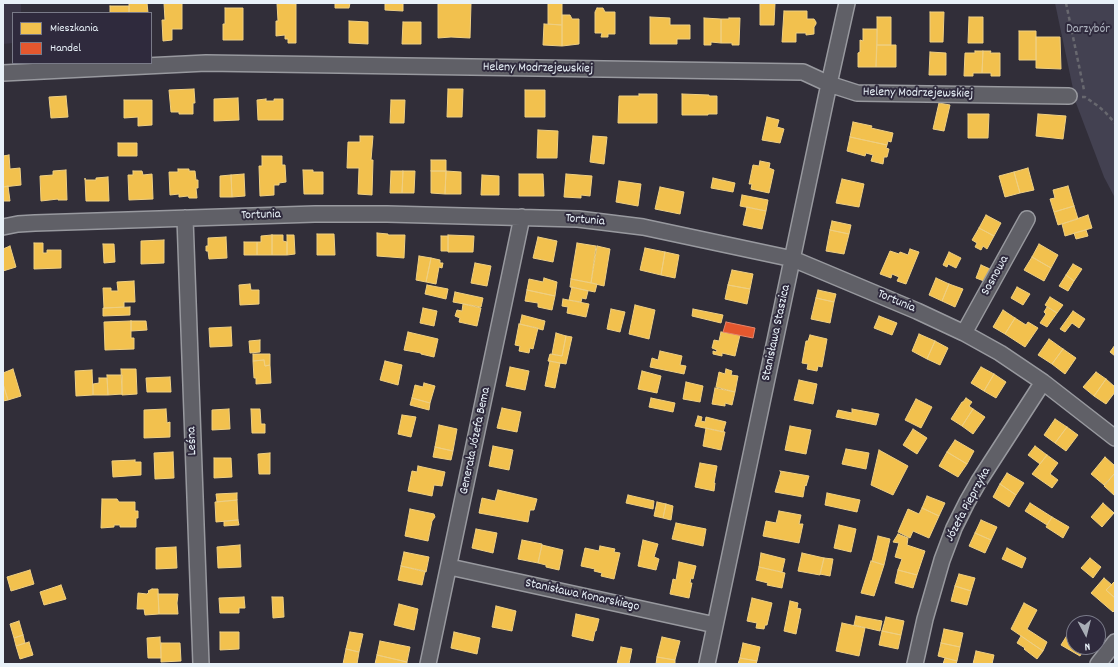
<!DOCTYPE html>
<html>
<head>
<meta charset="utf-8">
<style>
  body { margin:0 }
  #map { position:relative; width:1118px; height:667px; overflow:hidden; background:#312e39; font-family:Dekko,sans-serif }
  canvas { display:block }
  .frame { position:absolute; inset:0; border:4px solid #e8f1f8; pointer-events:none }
  .legend { position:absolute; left:12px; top:12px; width:140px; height:52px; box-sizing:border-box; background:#2f2a3d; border:1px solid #797a88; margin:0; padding:5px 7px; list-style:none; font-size:12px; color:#e8f1f8 }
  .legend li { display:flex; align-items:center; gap:8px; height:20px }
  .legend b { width:20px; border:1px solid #797a88 }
  .north { position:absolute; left:1066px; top:615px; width:40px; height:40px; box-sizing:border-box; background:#2f2a3d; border:1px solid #797a88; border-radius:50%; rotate:173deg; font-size:11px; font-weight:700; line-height:16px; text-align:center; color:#e8f1f8 }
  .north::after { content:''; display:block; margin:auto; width:14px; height:18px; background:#a8adb5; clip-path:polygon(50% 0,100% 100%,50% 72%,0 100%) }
</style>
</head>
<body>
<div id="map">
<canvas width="1118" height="667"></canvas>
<div class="frame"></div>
<ul class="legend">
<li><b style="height:11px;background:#f2c14e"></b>Mieszkania</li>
<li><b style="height:11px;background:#e4572e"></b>Handel</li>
</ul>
<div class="north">N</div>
</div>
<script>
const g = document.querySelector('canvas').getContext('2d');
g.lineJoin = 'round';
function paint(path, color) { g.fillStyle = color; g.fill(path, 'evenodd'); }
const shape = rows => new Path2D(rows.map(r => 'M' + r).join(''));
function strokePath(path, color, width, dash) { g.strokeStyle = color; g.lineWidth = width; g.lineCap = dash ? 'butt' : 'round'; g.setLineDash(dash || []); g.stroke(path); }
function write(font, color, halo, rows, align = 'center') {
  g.font = font + ' Dekko,sans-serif'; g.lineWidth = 4; g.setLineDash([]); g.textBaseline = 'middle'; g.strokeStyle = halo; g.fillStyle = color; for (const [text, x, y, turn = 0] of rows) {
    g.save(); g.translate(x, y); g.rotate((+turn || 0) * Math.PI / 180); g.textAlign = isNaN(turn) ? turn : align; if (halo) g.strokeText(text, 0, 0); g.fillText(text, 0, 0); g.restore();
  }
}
paint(shape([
  [3,3,21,3,21,13,13,13,13,43,3,44]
]), '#3a3647');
paint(shape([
  [1055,3,1115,3,1115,198,1104,177,1076,103]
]), '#434151');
const homes = shape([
  [129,3,147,3,148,13,129,13,129,3],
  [164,3,182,3,182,29,172,29,172,40,163,41,162,20,165,20,164,3],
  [277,3,296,4,296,43,288,43,288,39,285,39,285,35,276,36,276,21,278,21,277,3],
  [335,3,350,3,349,8,335,8,335,3],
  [385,3,403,3,403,11,385,10,385,3],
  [438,3,471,3,470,38,451,37,438,38,438,3],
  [548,3,562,3,562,25,548,24,548,3],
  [760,3,775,3,774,25,760,25,760,3],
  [110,6,129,6,129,13,110,13,110,6],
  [225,8,243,8,243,40,223,40,223,24,225,24,225,8],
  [597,8,603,8,605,12,615,12,615,34,608,34,608,37,601,37,602,33,595,33,595,12,597,8],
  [784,11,807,11,807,19,814,19,816,22,816,24,814,27,814,34,806,35,806,33,796,33,796,42,782,42,784,11],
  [930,12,944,12,943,42,930,42,930,12],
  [562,15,570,15,572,19,579,19,579,44,562,46,562,15],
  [650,17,670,18,670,25,690,25,690,39,677,39,677,44,650,44,650,17],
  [877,17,891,17,891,45,877,45,877,17],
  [969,17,983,17,983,43,968,43,969,17],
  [704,18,721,19,721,43,711,42,711,45,704,45,704,18],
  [729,18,740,18,739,45,732,45,732,43,721,43,721,19,729,19,729,18],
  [349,21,368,22,368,44,349,43,349,21],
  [403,22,421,22,421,44,402,44,403,22],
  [544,24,562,25,562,46,543,45,544,24],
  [863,29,877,29,876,67,858,67,858,53,860,52,860,40,863,41,863,29],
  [1019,31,1036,31,1036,60,1019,60,1019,31],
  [1036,37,1060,37,1061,69,1036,68,1036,37],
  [877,45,896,45,896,67,876,67,877,45],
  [975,51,983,51,982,73,973,73,973,76,964,76,965,53,975,53,975,51],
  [983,51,991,51,990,53,1000,53,1000,76,991,76,991,73,982,73,983,51],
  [930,52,946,53,946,75,929,75,930,52],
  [194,89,195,103,193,103,193,114,179,114,179,112,171,112,169,90,194,89],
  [448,89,463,89,462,117,447,117,448,89],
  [525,90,545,90,545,117,525,117,525,90],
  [639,94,657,94,657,123,618,123,619,96,639,96,639,94],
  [682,94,709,95,709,96,717,96,717,114,708,114,708,115,682,115,682,94],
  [66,96,68,117,51,118,49,97,66,96],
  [238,98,239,120,214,121,214,99,238,98],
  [266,99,266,101,274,101,274,99,283,99,283,120,258,120,257,100,266,99],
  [124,100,152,100,152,125,138,126,138,117,124,118,124,100],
  [391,100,405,100,404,123,390,123,391,100],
  [939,103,950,105,944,131,933,129,939,103],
  [968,114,989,114,988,138,968,138,968,114],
  [1038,114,1066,116,1063,139,1036,136,1038,114],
  [767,117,779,120,777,127,784,129,780,143,762,140,767,117],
  [853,122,872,126,871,128,893,133,891,142,888,141,887,145,850,137,853,122],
  [538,130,558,131,557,158,537,158,538,130],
  [360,136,373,136,371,160,373,160,372,195,358,194,359,168,347,168,348,142,360,142,360,136],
  [593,136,607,137,604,164,590,162,593,136],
  [850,137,887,145,886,148,889,149,887,157,884,157,883,164,871,161,873,155,866,153,865,156,847,151,850,137],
  [118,143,137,143,137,156,118,156,118,143],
  [9,155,10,169,20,168,21,185,3,187,3,156,9,155],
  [262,156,282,156,282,165,285,165,286,182,279,183,279,185,274,185,274,195,260,196,259,166,262,166,262,156],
  [431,160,446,160,446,171,431,171,431,160],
  [760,161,770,163,769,168,774,170,769,193,751,189,752,184,749,184,753,165,759,166,760,161],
  [1028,168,1034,190,1020,193,1014,172,1028,168],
  [178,169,189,169,189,171,195,171,196,180,198,180,198,188,196,188,197,198,189,198,188,196,179,197,179,194,170,195,169,172,178,172,178,169],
  [66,170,67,200,58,200,58,199,41,201,40,176,53,175,53,171,66,170],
  [303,170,313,170,313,172,323,172,323,194,304,194,303,170],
  [133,171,142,171,143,175,152,174,153,199,129,200,128,175,133,175,133,171],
  [391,171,403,171,402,193,390,193,391,171],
  [403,171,415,171,414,193,402,193,403,171],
  [431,171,446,171,445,194,431,193,431,171],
  [446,171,461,172,461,194,445,194,446,171],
  [1014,172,1020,193,1005,197,999,176,1014,172],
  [244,174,245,196,232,197,231,175,244,174],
  [519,174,543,174,544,196,519,196,519,174],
  [566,174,592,176,590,196,581,195,581,198,564,197,566,174],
  [231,175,232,197,220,197,220,176,231,175],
  [482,175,499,176,499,195,481,195,482,175],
  [108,177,109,201,86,201,85,178,85,180,96,180,96,178,108,177],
  [713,178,735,183,733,192,711,188,713,178],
  [842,179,864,184,859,207,836,203,842,179],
  [619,181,641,184,638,206,616,202,619,181],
  [8,186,10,201,3,201,3,187,8,186],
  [1068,186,1074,206,1054,212,1050,199,1055,198,1053,190,1068,186],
  [660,187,684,192,680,214,655,209,660,187],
  [742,195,768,200,766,211,740,206,742,195],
  [1074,206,1078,219,1058,225,1054,212,1074,206],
  [747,207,766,211,762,229,743,225,747,207],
  [986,215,1001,223,994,236,979,228,986,215],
  [1088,215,1092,228,1065,236,1062,224,1088,215],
  [832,221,851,225,849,234,830,230,832,221],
  [979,228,994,236,987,249,983,246,981,250,975,247,977,243,972,240,979,228],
  [830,230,849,234,844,254,826,251,830,230],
  [1086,230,1088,236,1076,239,1074,233,1086,230],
  [377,233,388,234,388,235,405,235,404,258,377,256,377,233],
  [317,234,334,234,335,255,317,255,317,234],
  [272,235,283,235,283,241,287,242,287,255,272,255,272,235],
  [272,235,272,255,257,255,257,242,261,242,261,236,272,235],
  [287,235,294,235,295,254,287,255,287,235],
  [448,235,474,236,473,252,448,252,448,235],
  [441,236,448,236,448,251,441,251,441,236],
  [226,237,227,258,209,259,208,251,206,251,206,246,208,246,208,238,226,237],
  [538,237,557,241,553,262,533,258,538,237],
  [164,240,164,263,141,264,141,241,164,240],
  [244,242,257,242,257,255,244,255,244,242],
  [34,243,43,243,43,253,47,253,47,250,61,250,61,268,34,269,34,243],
  [577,243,596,246,591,283,571,279,577,243],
  [103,244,114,244,115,262,104,263,103,244],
  [1039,244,1058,255,1051,268,1032,257,1039,244],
  [10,246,16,267,3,271,3,249,10,246],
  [597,246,610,249,604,286,591,283,597,246],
  [645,248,665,252,661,275,640,270,645,248],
  [910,249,919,252,906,284,897,281,899,277,892,274,891,278,880,274,890,251,899,254,900,252,908,255,910,249],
  [665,252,679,255,675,278,661,275,665,252],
  [949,252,961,258,956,268,948,264,947,267,943,265,949,252],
  [419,256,431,258,426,282,416,280,419,256],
  [1032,257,1051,268,1044,281,1024,270,1032,257],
  [431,258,440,260,440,263,443,263,442,268,439,267,436,284,426,282,431,258],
  [475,263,491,266,487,286,471,283,475,263],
  [1073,264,1082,269,1074,281,1066,275,1073,264],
  [981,265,990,269,984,281,976,278,981,265],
  [732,270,753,274,750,289,728,285,732,270],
  [1066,275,1074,281,1068,291,1059,286,1066,275],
  [544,278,557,282,555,296,527,290,529,279,543,282,544,278],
  [936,278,949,284,942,301,929,295,936,278],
  [571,279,597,284,595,292,570,287,571,279],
  [134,281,135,302,124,302,124,307,104,308,103,288,111,288,111,291,118,291,117,282,134,281],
  [250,284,251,290,259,290,259,304,240,305,239,285,250,284],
  [949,284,963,289,955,307,942,301,949,284],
  [427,285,448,289,446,299,425,294,427,285],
  [728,285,750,289,747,304,725,299,728,285],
  [572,287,588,291,586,299,582,298,581,302,569,300,572,287],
  [1017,287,1030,294,1023,305,1011,298,1017,287],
  [527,290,555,296,552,310,538,307,538,303,525,301,527,290],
  [818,290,836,294,834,302,816,298,818,290],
  [455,292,483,298,481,307,453,302,455,292],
  [1050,297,1063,305,1057,313,1045,305,1050,297],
  [816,298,834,302,830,323,811,319,816,298],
  [563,299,589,304,586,317,567,313,568,307,562,306,563,299],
  [463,304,481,308,477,326,459,322,460,318,455,316,457,310,462,311,463,304],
  [635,305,655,310,649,339,629,334,635,305],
  [130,307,130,315,103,316,103,308,130,307],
  [1047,307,1057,313,1047,327,1040,323,1046,314,1044,312,1047,307],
  [423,308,437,311,434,326,420,323,423,308],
  [611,309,625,312,620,332,607,329,611,309],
  [693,309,723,315,721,323,692,316,693,309],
  [1003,310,1015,318,1005,334,993,327,1003,310],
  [1073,311,1085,319,1079,328,1072,323,1065,332,1060,329,1073,311],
  [522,315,545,321,543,330,520,324,522,315],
  [879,316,897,323,892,335,874,328,879,316],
  [1015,318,1026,325,1028,322,1038,328,1025,347,1005,334,1015,318],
  [131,321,131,338,134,338,134,349,105,350,104,322,131,321],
  [131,321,146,321,147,330,131,331,131,321],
  [519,324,538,328,533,349,530,348,529,353,519,351,520,346,515,345,519,324],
  [231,327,232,346,210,347,209,328,231,327],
  [408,332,438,339,434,357,421,354,421,353,404,350,408,332],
  [721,332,740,335,735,356,722,353,722,356,713,354,713,351,716,352,717,350,712,348,714,340,719,341,721,332],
  [556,333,566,336,562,356,552,354,556,333],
  [919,334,935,341,927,359,912,351,919,334],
  [810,335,827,339,822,367,818,366,817,371,807,369,808,364,802,363,806,341,808,341,810,335],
  [566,336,572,337,566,364,548,361,550,354,562,356,566,336],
  [1049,339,1063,349,1052,364,1038,355,1049,339],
  [260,340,260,352,250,353,249,341,260,340],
  [935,341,948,348,940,365,927,359,935,341],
  [1115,345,1115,356,1110,352,1115,345],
  [1063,349,1076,358,1065,374,1052,364,1063,349],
  [660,351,682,356,680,365,686,366,684,374,650,367,652,358,658,360,660,351],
  [253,354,270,354,270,365,265,366,264,360,253,361,253,354],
  [264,360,265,366,270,365,271,383,256,384,256,378,254,378,253,361,264,360],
  [385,361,402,365,398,385,380,380,385,361],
  [550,361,560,363,555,388,545,386,550,361],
  [510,367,529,371,525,390,506,386,510,367],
  [981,367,994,374,984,391,971,383,981,367],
  [13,369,21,396,8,400,3,384,3,373,13,369],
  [121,369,136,369,137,394,122,395,121,369],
  [726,369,732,371,731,375,738,376,735,392,716,387,719,372,725,374,726,369],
  [92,370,93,395,76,396,75,371,92,370],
  [642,371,661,376,657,393,638,389,642,371],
  [1096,372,1106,379,1094,396,1083,387,1096,372],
  [994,374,1006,382,996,398,984,391,994,374],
  [107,375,122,375,122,394,108,395,107,375],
  [170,377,171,392,147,392,146,378,170,377],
  [99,378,107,378,108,395,93,395,93,384,99,383,99,378],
  [1106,379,1115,387,1115,392,1106,404,1094,396,1106,379],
  [799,380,817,384,813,404,794,400,799,380],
  [686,382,703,386,700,402,683,399,686,382],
  [424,383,435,386,430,403,412,398,415,385,423,387,424,383],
  [3,384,8,400,3,401,3,384],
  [715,388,735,392,732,405,725,403,725,406,712,404,715,388],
  [412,398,430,403,429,410,410,405,412,398],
  [651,398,675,403,673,412,649,407,651,398],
  [966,398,972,402,969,406,973,409,962,426,951,419,962,402,963,402,966,398],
  [916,399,932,407,921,428,905,420,916,399],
  [502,408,521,412,517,432,497,428,502,408],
  [166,409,167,423,170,422,170,437,144,438,144,410,166,409],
  [229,409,230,429,212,430,212,410,229,409],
  [251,409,260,409,261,424,265,424,265,433,252,433,251,409],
  [852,409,879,414,876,425,836,417,838,410,852,413,852,409],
  [973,409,985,417,973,434,962,426,973,409],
  [402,415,416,417,411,437,398,434,402,415],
  [698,416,702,417,701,421,705,422,706,417,726,422,723,432,695,426,698,416],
  [1055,419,1067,427,1055,443,1044,435,1055,419],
  [439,425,457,429,453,451,435,447,439,425],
  [790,426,811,430,806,454,785,450,790,426],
  [1067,427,1078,435,1066,451,1055,443,1067,427],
  [706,428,725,432,721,450,703,446,706,428],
  [913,429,927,438,917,454,903,445,913,429],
  [955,440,974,451,967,464,947,452,955,440],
  [493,446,513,450,509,470,489,466,493,446],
  [1035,446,1047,455,1040,464,1028,455,1035,446],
  [435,447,453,451,451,460,433,457,435,447],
  [846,449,869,453,866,469,842,464,846,449],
  [879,450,908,466,893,495,871,485,879,450],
  [173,452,174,478,155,479,154,453,173,452],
  [947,452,967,464,958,477,939,466,947,452],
  [270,453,270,474,259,474,258,454,270,453],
  [1047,455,1058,463,1050,474,1058,480,1052,488,1032,474,1047,455],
  [1105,457,1115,466,1115,473,1104,485,1091,474,1105,457],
  [214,458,231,458,232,477,214,478,214,458],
  [135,460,135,462,141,462,141,475,113,477,112,461,135,460],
  [700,463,717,466,714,483,715,483,714,491,695,487,700,463],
  [418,466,445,472,442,486,434,485,432,496,408,491,412,471,417,472,418,466],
  [780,471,809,476,806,486,805,485,803,497,775,492,781,472,780,471],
  [1007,473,1024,483,1016,495,1000,484,1007,473],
  [1115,473,1115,496,1104,486,1115,473],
  [1000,484,1016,495,1009,507,993,497,1000,484],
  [498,490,537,499,534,510,530,510,528,522,479,513,482,498,495,501,498,490],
  [237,493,237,500,217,502,216,494,237,493],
  [827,493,860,500,857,512,825,505,827,493],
  [628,495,654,501,653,509,626,503,628,495],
  [927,496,945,503,939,516,922,508,927,496],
  [102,499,117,499,119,502,135,502,135,511,138,511,138,518,136,518,136,527,120,527,120,525,114,525,114,527,101,528,102,499],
  [237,500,238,520,216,522,215,502,237,500],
  [657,502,666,504,663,518,654,516,657,502],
  [1030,503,1052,517,1047,525,1025,511,1030,503],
  [1103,503,1114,513,1102,527,1091,517,1103,503],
  [666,504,673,506,671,520,663,518,666,504],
  [922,508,939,516,929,538,913,531,910,538,898,532,908,509,919,514,922,508],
  [410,509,434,514,435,517,432,521,428,541,405,536,410,509],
  [779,511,801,515,799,524,803,524,799,543,763,536,766,521,776,523,779,511],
  [1052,517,1069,527,1063,538,1046,527,1052,517],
  [238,520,239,525,224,526,224,521,238,520],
  [981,520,997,527,991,540,975,533,981,520],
  [676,523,706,529,703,546,672,539,676,523],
  [839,525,856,529,851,552,834,548,839,525],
  [476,529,497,533,493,553,472,548,476,529],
  [975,533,991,540,985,553,969,546,975,533],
  [898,534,908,538,907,545,925,551,917,575,898,570,902,559,895,557,899,543,893,542,898,534],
  [878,536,890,539,884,565,872,561,878,536],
  [522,540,542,544,538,563,518,559,522,540],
  [643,540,658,544,654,557,659,559,656,570,638,566,643,540],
  [240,545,241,567,218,568,217,547,240,545],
  [542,545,563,550,559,570,546,567,546,565,538,563,542,545],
  [600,546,615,549,614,552,620,553,614,579,601,576,602,573,594,571,595,569,581,566,585,548,599,551,600,546],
  [176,547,177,568,156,569,156,548,176,547],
  [1007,548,1026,558,1022,568,1002,559,1007,548],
  [404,552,429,557,426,572,401,566,404,552],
  [761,553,785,559,782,572,759,567,761,553],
  [802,553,824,558,820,575,798,571,802,553],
  [824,558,833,559,830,576,820,574,824,558],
  [1090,558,1101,567,1093,578,1081,568,1090,558],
  [871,561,884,565,874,596,861,593,871,561],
  [679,562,696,566,693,579,691,578,690,583,692,583,689,598,670,594,673,579,676,580,679,562],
  [401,566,425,571,422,585,398,580,401,566],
  [759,567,785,573,782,588,767,585,768,583,756,580,759,567],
  [30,570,34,584,11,591,7,577,30,570],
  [898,570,917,575,913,588,895,583,898,570],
  [959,574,975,578,971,591,955,586,959,574],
  [1104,578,1112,585,1106,590,1115,598,1115,610,1113,612,1091,593,1104,578],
  [1115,581,1115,598,1106,590,1115,581],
  [61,585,66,599,44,605,40,592,61,585],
  [955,586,971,591,967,605,951,601,955,586],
  [152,589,158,589,159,614,145,615,144,609,137,609,138,593,147,594,149,592,148,591,152,589],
  [158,594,178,594,177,603,178,614,159,614,158,594],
  [244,597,245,608,239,608,239,613,220,613,219,598,244,597],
  [272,597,283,597,284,617,273,618,272,597],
  [752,598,772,603,767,625,765,625,764,629,756,628,757,623,747,621,752,598],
  [790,601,798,603,797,608,801,609,796,634,784,631,790,601],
  [1024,603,1037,610,1027,629,1047,642,1043,651,1011,629,1024,603],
  [399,604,418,609,414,630,394,625,399,604],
  [496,606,516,611,512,631,492,627,496,606],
  [576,614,599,619,596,631,595,631,593,641,572,636,576,614],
  [856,616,882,621,880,631,854,625,856,616],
  [886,617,904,621,901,635,882,631,886,617],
  [19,621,23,635,14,638,10,624,19,621],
  [842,623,865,628,859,656,836,651,842,623],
  [944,629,963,633,960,647,941,643,944,629],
  [1071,629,1074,632,1074,647,1085,647,1080,656,1061,645,1071,629],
  [882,631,901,635,898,649,879,645,882,631],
  [220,632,239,632,239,649,220,650,220,632],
  [350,632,363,634,359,652,346,649,350,632],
  [454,632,480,638,477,654,451,648,454,632],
  [23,635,25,643,16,646,14,638,23,635],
  [1021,636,1043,651,1037,659,1024,649,1025,648,1017,643,1021,636],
  [160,637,161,658,148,658,147,638,160,637],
  [662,637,680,641,675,660,657,657,662,637],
  [380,641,410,647,407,662,377,655,380,641],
  [29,642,33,655,20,659,16,646,29,642],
  [161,643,180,643,181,661,161,662,161,643],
  [743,643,760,647,757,661,740,658,743,643],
  [941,643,960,647,957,661,938,656,941,643],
  [621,647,632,649,629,664,617,664,621,647],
  [346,649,359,652,357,664,343,664,346,649],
  [976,651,994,655,992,664,973,664,976,651],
  [377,655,407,662,407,664,375,664,377,655],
  [657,657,675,660,675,664,656,664,657,657],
  [740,658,757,661,756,664,738,664,740,658],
  [945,658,957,661,956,664,943,664,945,658]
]);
paint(homes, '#f2c14e');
strokePath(homes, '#efcf81', 1);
const shops = shape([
  [726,322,755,328,753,338,723,332,726,322]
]);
paint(shops, '#e4572e');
strokePath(shops, '#e5856b', 1);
const minor = shape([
  [3,73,206,63,803,72,829,84,857,93,1069,96],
  [185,218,201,664],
  [3,227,18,224,35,223,315,214,387,214,578,219,643,227,793,259,917,311,964,333,1000,353,1043,382,1115,438],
  [964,333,1027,219],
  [450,567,715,625],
  [428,664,522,217],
  [707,664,829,84,847,3],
  [915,664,925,619,942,560,954,528,967,502,979,481,1043,382],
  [1098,664,1115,642]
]);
strokePath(minor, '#98999f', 18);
strokePath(shape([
  [1066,3,1084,90],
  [1082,97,1085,97,1098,106,1105,112,1115,123]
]), '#68686f', 2.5, [4, 3]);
strokePath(minor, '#606067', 15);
write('13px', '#afb4bf', '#2f2a3d', [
  ["Darzybór",1088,30]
]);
write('13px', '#e8f1f8', '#2f2a3d', [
  ["Heleny Modrzejewskiej",538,69,1],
  ["Heleny Modrzejewskiej",918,94,1],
  ["Tortunia",261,216,-2],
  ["Tortunia",585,221,5],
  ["Sosnowa",996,276,-61],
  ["Tortunia",896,302,23],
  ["Stanisława Staszica",777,333,-78],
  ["Leśna",193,441,-92],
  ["Generała Józefa Bema",476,441,-78],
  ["Józefa Pieprzyka",969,505,-62],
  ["Stanisława Konarskiego",582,596,12]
]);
</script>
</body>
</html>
